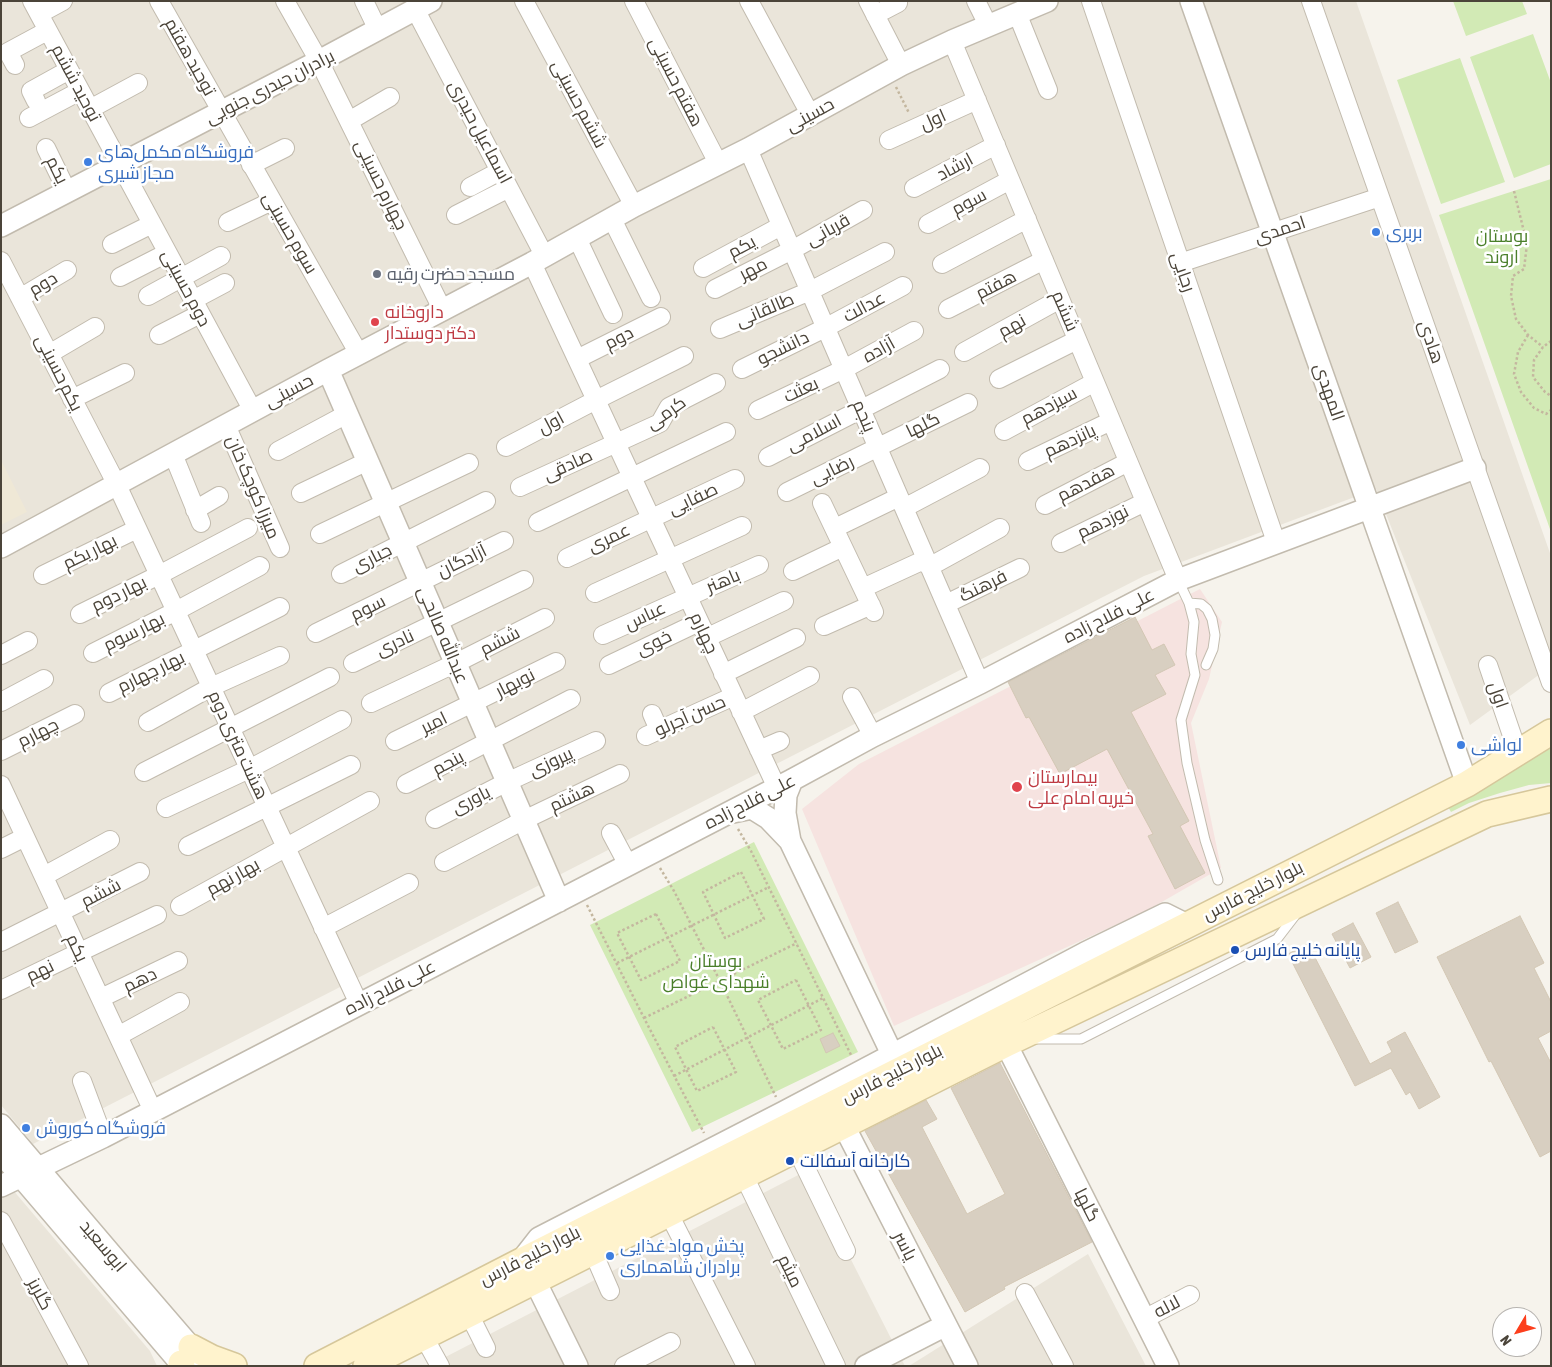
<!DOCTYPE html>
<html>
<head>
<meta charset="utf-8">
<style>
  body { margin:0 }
  #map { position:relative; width:1552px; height:1367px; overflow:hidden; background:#f6f3ec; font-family:"Asap Condensed",sans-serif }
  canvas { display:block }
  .frame { position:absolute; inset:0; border:2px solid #4b4439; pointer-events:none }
  .north { position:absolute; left:1492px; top:1307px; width:50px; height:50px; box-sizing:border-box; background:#fff; border:1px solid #b7b4b0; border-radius:50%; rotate:233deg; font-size:14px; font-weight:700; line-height:20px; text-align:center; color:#4b4439 }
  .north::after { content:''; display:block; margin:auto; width:18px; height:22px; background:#fc3f1d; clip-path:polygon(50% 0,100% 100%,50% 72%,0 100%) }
</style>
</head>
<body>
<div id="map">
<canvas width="1552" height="1367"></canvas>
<div class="frame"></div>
<div class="north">N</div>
</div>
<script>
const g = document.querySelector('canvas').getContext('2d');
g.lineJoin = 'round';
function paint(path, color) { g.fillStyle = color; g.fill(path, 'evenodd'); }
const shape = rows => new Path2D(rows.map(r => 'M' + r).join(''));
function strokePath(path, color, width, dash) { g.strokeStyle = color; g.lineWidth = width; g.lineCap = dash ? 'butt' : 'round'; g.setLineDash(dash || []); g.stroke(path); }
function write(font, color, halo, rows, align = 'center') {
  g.font = font + ' "Asap Condensed",Cairo,sans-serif'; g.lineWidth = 5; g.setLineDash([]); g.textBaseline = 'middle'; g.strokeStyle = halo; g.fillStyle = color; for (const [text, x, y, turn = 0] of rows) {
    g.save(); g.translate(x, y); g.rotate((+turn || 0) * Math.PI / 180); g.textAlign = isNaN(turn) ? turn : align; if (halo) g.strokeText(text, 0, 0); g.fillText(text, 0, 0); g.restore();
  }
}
paint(shape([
  [1,1,1356,1,1551,556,1551,666,1470,725,1376,489,1144,576,33,1144,1,1105],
  [806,1171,905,1366,428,1366],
  [1,1176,150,1351,157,1366,1,1366],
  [1088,1254,1146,1366,909,1366]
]), '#eae5da');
paint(shape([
  [1,460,27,512,1,525]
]), '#efe8d6');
paint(shape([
  [1200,589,1222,622,1209,679,1191,723,1221,868,1146,911,894,1026,802,809,859,764]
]), '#f6e3e0');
paint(shape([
  [1453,1,1522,1,1527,14,1466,36],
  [1533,34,1551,83,1551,164,1514,178,1470,57],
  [1460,58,1505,182,1441,204,1397,80],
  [1551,179,1551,532,1439,215],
  [1551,748,1551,783,1529,785,1500,793,1469,803,1451,812,1447,805],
  [754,842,858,1052,692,1132,590,925]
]), '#d2eab5');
const building = shape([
  [1135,617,1152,650,1164,644,1175,665,1155,675,1166,694,1131,712,1189,821,1180,826,1205,873,1175,889,1148,836,1153,834,1107,749,1060,774,1029,717,1026,718,1008,682,1135,617],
  [1398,902,1418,942,1395,953,1376,913,1398,902],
  [1520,916,1544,963,1534,968,1551,1002,1551,1031,1538,1038,1551,1063,1551,1151,1540,1157,1491,1061,1489,1062,1437,957,1520,916],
  [1353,923,1371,957,1350,968,1332,934,1353,923],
  [1308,944,1370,1064,1392,1052,1387,1042,1405,1032,1440,1097,1419,1109,1410,1092,1406,1095,1391,1068,1355,1086,1288,954,1308,944],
  [833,1033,840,1046,826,1053,820,1039,833,1033],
  [1000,1063,1092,1242,1004,1287,1005,1289,965,1312,865,1131,926,1100,937,1119,922,1127,967,1214,1005,1194,951,1088,1000,1063]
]);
paint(building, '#d8cfc1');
strokePath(building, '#d3c7b4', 1);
const service = shape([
  [1178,580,1189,603,1194,622,1191,654,1195,675,1181,720,1187,763,1205,840,1218,880],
  [1189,603,1201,604,1207,609,1212,619,1215,635,1213,649,1206,665],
  [1035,1039,1081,1039,1277,939,1297,913]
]);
const minor = shape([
  [32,1,253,411],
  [159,1,359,354],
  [285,1,319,61,442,309],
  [364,1,378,30],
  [524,1,634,206],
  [634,1,718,163],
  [749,1,810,114],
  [868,1,901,65],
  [976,1,988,25],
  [1091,1,1276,542],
  [1311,1,1551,683],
  [415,9,544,255],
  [1017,13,1048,90],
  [39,14,63,1],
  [875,15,898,3],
  [952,41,1178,580],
  [15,65,8,52,47,31],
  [36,101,31,91,69,70],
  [90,109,138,83],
  [29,118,80,91],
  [349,121,390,97],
  [889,140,977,100],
  [46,148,67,191],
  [748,149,980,683],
  [251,165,285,148],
  [470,187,500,171],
  [914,188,996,145],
  [456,215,509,188],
  [612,219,651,298],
  [228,222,272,201],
  [928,224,1010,180],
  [577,238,613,314],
  [112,244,152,224],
  [1,261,117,485,359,1004],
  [532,263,777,788],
  [1180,263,1380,197],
  [942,264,1027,219],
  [703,268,781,226],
  [120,277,167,253],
  [715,289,792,250,863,210],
  [148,296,221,256],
  [20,298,67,270],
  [193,300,225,283],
  [948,309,1044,260],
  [720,329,810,291,885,252],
  [159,335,200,314],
  [964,352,1060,299],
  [49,354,95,327],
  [577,359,661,317],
  [742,369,825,328,903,286],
  [999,379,1077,340],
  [72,399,125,373],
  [758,410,844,369,914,331],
  [226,425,280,548],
  [1004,431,1095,382],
  [506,447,596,400,684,356],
  [278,451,347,414],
  [173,454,201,523],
  [768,457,940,369],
  [1028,461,1111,421],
  [520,487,660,423,669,407,716,383],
  [787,492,968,403],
  [301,493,368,461],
  [822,503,874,612],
  [1045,505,1128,462],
  [904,508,980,468],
  [195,510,219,496],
  [538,522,726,432],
  [835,528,899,497],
  [320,534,469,463],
  [1061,543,1145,502],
  [567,558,735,479],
  [929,567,1000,528],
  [793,571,843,547],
  [341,574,486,501],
  [43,575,137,529],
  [863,588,926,559],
  [595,593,742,526],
  [946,604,1020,568],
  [80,614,159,575,248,528],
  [824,626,871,605],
  [316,633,504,541],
  [603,635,759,565],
  [706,638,784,601],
  [93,653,176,611,260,566],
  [1,655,28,641],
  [353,663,524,580],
  [609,665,699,622],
  [1488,665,1518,753],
  [723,674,796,638],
  [109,693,280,607],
  [852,697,873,736],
  [1,702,44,679],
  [371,703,456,663,545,618],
  [741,712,810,676],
  [652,714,659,730],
  [148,722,211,687,280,656],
  [646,736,734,696],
  [395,741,556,662],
  [759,750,780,741],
  [1,751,75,714],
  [144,772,330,677],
  [406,784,571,699],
  [1,785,153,1111],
  [166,808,249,769,342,720],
  [435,819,507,782,596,741],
  [611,833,628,865],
  [188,846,351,765],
  [1,849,25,837],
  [444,862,524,820,620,774],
  [44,876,110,840],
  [180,906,370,801],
  [323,928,409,883],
  [1,942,140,872],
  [1,990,157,915],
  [101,998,178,961],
  [118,1036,180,1002],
  [82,1081,103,1137],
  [797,1150,846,1251],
  [744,1176,836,1366],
  [669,1214,746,1366],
  [1,1221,79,1366],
  [593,1252,610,1291],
  [1025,1293,1064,1366],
  [469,1314,486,1348],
  [1144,1319,1190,1295],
  [424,1337,440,1366],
  [624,1366,671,1342]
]);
const tertiary = shape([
  [1191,1,1467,784],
  [1,226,319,61,431,1],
  [328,370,559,901],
  [1,547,328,370,532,263,634,206,748,149,901,65,952,41,1047,1],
  [792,780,786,795,785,813,790,841,892,1054],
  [733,812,752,808,768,818,790,841],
  [1006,1044,1168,1366],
  [1,1125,121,1266,202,1360],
  [844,1126,967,1366],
  [1,1153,183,1366],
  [1,1186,103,1137,792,780,873,736,980,683,1178,580,1475,468],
  [521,1261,539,1238,784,1112,1085,953,1165,914,1187,925],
  [535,1281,577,1366],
  [866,1366,946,1325]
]);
const secondary = shape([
  [191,1347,212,1358,234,1366],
  [181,1363,182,1366],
  [317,1366,521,1261,1467,784,1551,732],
  [366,1366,1006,1044,1487,814,1551,799]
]);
strokePath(service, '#c2bbae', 11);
strokePath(minor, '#c2bbae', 20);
strokePath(tertiary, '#c2bbae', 24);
strokePath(secondary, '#d6c79b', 28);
strokePath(shape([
  [896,87,909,113],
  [1514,191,1527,244,1524,269,1513,276,1511,296,1516,319,1528,335,1543,347],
  [1528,335,1518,352,1514,374,1521,392,1534,408,1546,414,1551,410],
  [1551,341,1543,347,1534,360,1533,377,1545,392,1551,396],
  [738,829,751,851,852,1057],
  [660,868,674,891,720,981,776,1097],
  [741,872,764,919,725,938,703,892,741,872],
  [587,905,644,1018,704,1133],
  [656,914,680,961,641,980,617,933,656,914],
  [617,963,769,887],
  [796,980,821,1030,783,1049,758,1000,796,980],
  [644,1018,797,943],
  [713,1027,736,1072,697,1091,675,1047,713,1027],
  [674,1076,823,998]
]), '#c4b79f', 2.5, [2.5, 2.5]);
strokePath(service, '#fff', 9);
strokePath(minor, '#fff', 18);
strokePath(tertiary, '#fff', 21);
strokePath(secondary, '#fff3cd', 25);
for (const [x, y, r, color] of [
  [88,162,5,"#3f7fe0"],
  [1376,232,5,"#3f7fe0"],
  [377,274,5,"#6b7280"],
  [375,322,5,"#e0444e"],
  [1461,745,5,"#3f7fe0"],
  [1017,787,6,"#e0444e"],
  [1235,950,5,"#1a4fb4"],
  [26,1128,5,"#3f7fe0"],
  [790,1161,5,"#1a4fb4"],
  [610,1256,5,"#3f7fe0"]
]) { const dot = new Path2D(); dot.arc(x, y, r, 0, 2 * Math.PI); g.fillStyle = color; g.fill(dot); strokePath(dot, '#fff', 2); }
write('18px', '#4b4439', '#fff', [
  ["توحید هفتم",190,57,61],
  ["هفتم حسینی",676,82,63],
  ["توحید ششم",76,83,62],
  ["برادران حیدری جنوبی",270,87,-27],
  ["ششم حسینی",579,104,62],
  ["حسینی",810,115,-29],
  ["اول",933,120,-24],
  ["اسماعیل حیدری",480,132,62],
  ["ارشاد",955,167,-28],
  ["یکم",57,170,64],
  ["چهارم حسینی",381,185,64],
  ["سوم",969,202,-28],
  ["قربانی",828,230,-29],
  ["احمدی",1280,230,-18],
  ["سوم حسینی",290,233,60],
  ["یکم",742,247,-28],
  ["مهر",753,269,-27],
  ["رجایی",1183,272,71],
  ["دوم",43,284,-31],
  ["هفتم",996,285,-27],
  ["دوم حسینی",186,288,62],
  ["عدالت",864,307,-28],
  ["طالقانی",765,310,-23],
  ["ششم",1065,311,67],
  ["نهم",1012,326,-29],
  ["دوم",619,338,-27],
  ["هادی",1431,342,71],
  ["دانشجو",783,348,-26],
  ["آزاده",879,350,-29],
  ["یکم حسینی",59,373,63],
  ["بعثت",801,390,-25],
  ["حسینی",289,391,-28],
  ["المهدی",1329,392,71],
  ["سیزدهم",1049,406,-28],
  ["کرمی",666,413,-35],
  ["پنجم",864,416,67],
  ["اول",551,423,-28],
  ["گلها",923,425,-26],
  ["اسلامی",814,433,-28],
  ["پانزدهم",1070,441,-25],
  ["صادقی",568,465,-25],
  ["رضایی",832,470,-26],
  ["هفدهم",1086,483,-27],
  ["میرزا کوچک خان",253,487,67],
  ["صفایی",693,499,-25],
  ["نوزدهم",1103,522,-26],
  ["عمری",609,538,-25],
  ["بهار یکم",90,552,-26],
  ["جباری",372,558,-27],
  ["آزادگان",462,561,-26],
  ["باهنر",723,581,-23],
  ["فرهنگ",983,586,-26],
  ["بهار دوم",119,594,-26],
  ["سوم",368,608,-26],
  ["عباس",645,616,-25],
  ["علی فلاح زاده",1109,616,-27],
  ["بهار سوم",134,632,-26],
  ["چهارم",704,633,65],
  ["عبدالله صالحی",443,635,67],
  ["ششم",500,641,-27],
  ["نادری",395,643,-25],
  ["خوی",654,643,-26],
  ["بهار چهارم",151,672,-26],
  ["نوبهار",515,683,-27],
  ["اول",1498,695,71],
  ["حسن آجرلو",690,716,-24],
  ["امیر",434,723,-26],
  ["چهارم",38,733,-27],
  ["هشت متری دوم",238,745,65],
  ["پیروزی",551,762,-25],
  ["پنجم",448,763,-28],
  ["هشتم",572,797,-25],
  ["یاوری",471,800,-27],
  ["علی فلاح زاده",750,802,-27],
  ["بهار نهم",233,877,-29],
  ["بلوار خلیج فارس",1253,891,-27],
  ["ششم",101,893,-27],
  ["یکم",77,948,65],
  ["نهم",40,971,-26],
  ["دهم",140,980,-26],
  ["علی فلاح زاده",390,988,-27],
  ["بلوار خلیج فارس",892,1074,-27],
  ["گلها",1087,1205,63],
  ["ابوسعید",103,1246,50],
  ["یاسر",905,1246,63],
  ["بلوار خلیج فارس",530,1256,-27],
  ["میثم",790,1271,64],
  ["گلریز",40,1294,62],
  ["لاله",1167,1307,-28]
]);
write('18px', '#366cbe', '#fff', [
  ["فروشگاه مکمل‌های",98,152],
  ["مجاز شیری",98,173],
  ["بربری",1386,232],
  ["لواشی",1471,745],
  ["فروشگاه کوروش",36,1128],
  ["پخش مواد غذایی",620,1246],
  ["برادران شاهماری",620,1267]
], 'left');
write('18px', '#4a7f2a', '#fff', [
  ["بوستان",1502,236],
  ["اروند",1502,257],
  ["بوستان",716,961],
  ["شهدای غواص",716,982]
]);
write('18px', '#5b616d', '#fff', [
  ["مسجد حضرت رقیه",387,274]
], 'left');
write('18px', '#be3a42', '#fff', [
  ["داروخانه",385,312],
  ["دکتر دوستدار",385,333],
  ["بیمارستان",1028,777],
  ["خیریه امام علی",1028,798]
], 'left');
write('18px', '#164399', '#fff', [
  ["پایانه خلیج فارس",1245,950],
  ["کارخانه آسفالت",800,1161]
], 'left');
</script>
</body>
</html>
